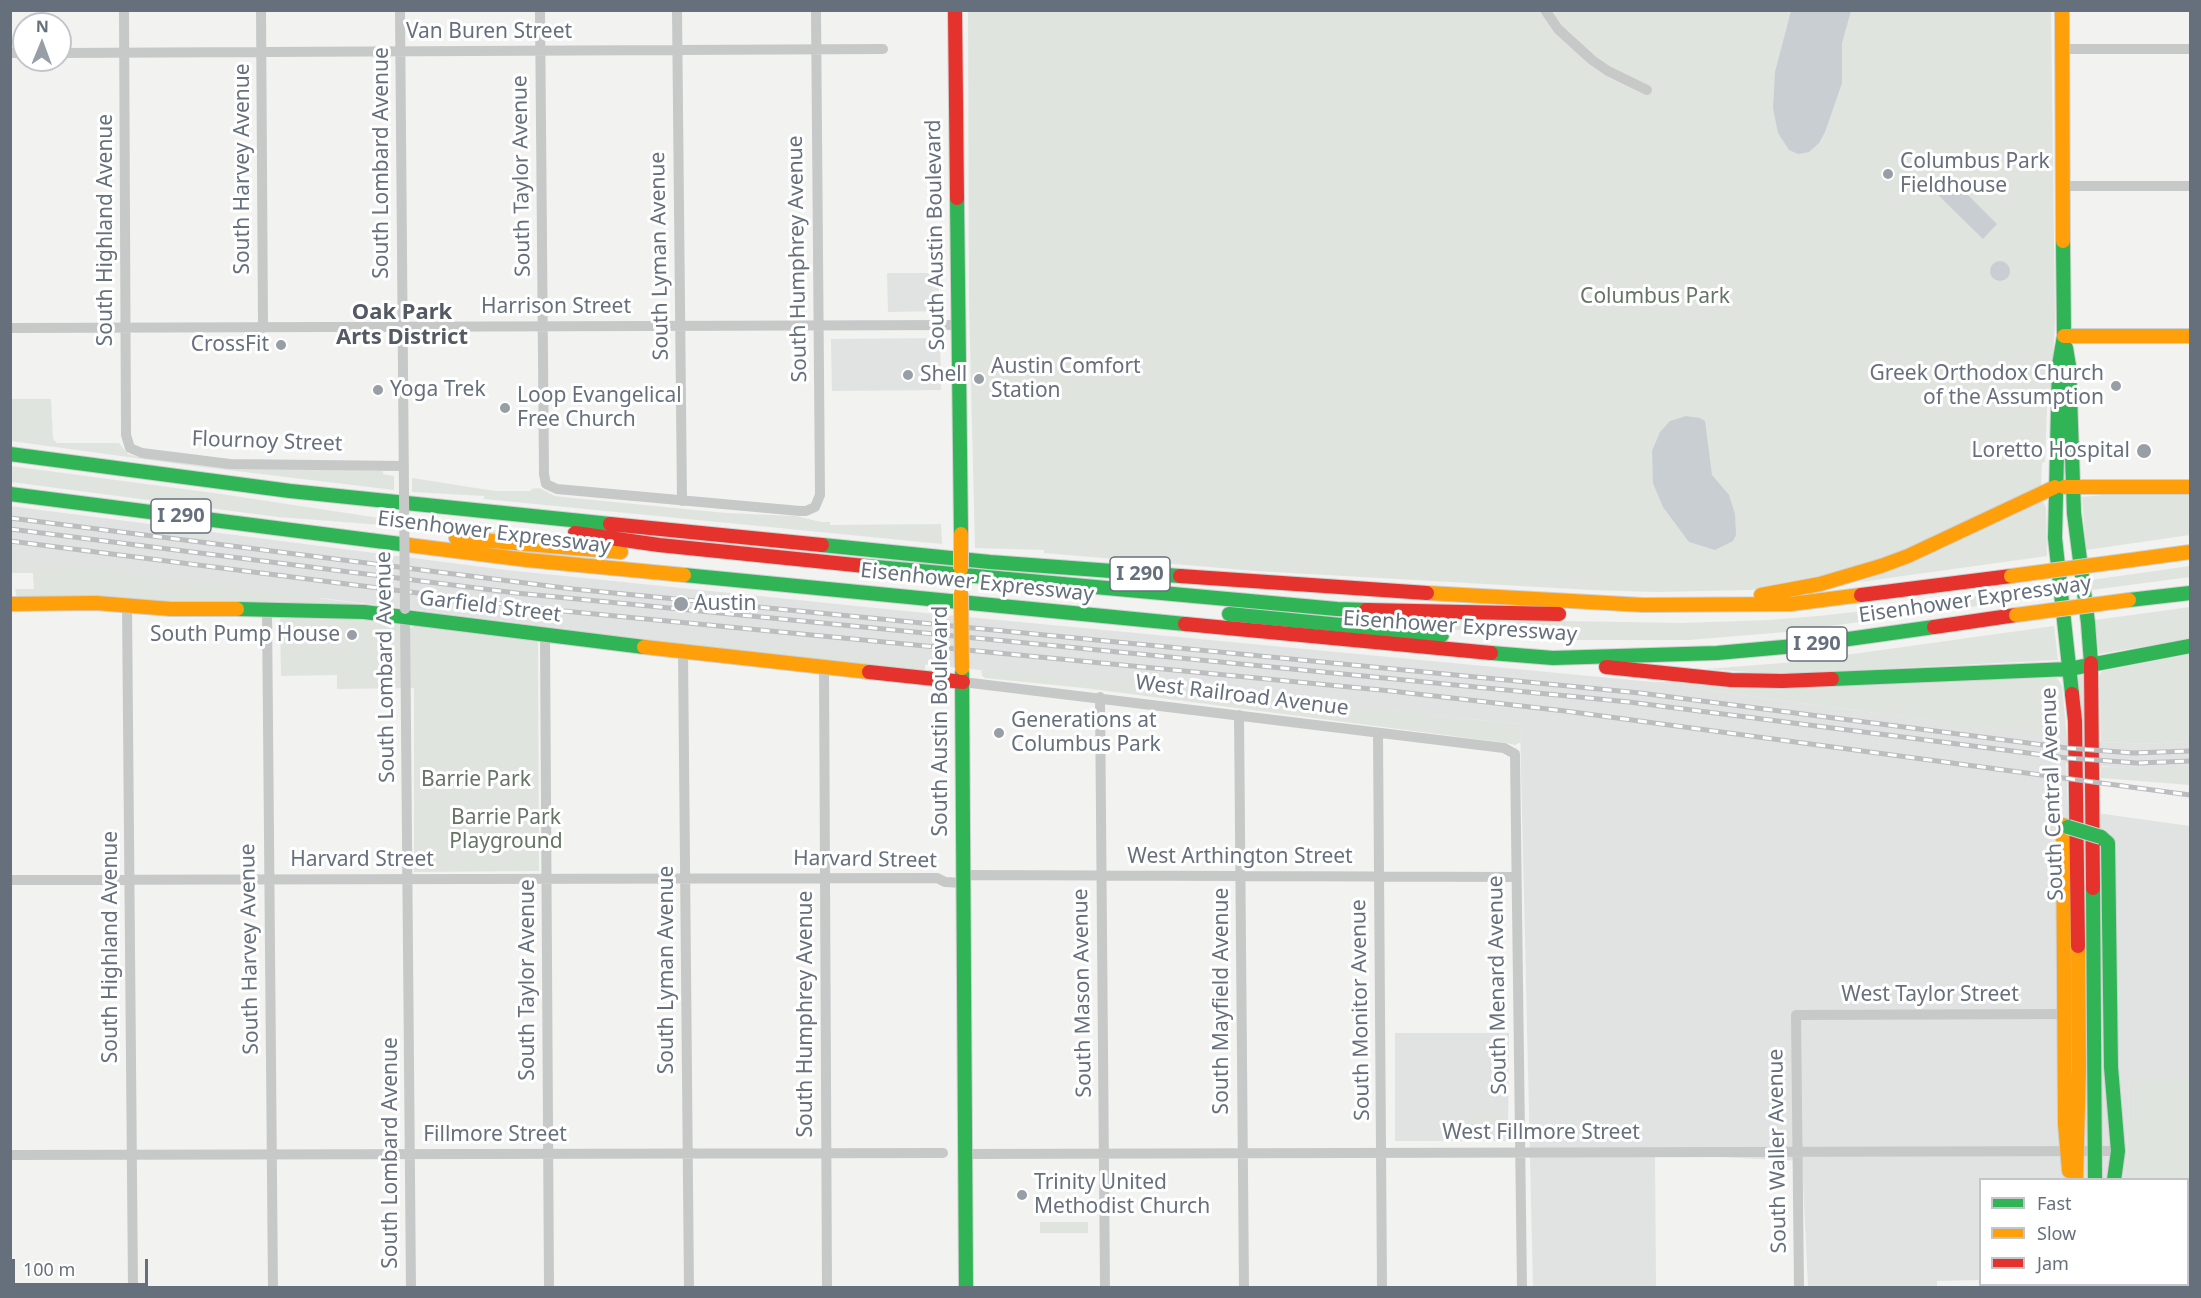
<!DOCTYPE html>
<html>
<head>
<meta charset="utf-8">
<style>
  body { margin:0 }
  #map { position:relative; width:2201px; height:1298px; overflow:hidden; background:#f2f2f1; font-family:"Noto Sans",sans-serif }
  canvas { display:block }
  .frame { position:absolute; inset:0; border:12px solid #66707d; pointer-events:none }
  .legend { position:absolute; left:1979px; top:1178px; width:210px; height:108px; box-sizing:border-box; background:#fff; border:2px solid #c2c6cb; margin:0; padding:8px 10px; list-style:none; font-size:18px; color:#66707d }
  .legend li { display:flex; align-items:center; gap:12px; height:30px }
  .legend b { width:30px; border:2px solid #c2c6cb }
  .north { position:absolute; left:12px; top:12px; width:60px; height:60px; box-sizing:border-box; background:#fff; border:2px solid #c2c6cb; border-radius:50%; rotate:1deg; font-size:16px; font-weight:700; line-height:24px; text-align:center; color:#66707d }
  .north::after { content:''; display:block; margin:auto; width:21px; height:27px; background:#979ea6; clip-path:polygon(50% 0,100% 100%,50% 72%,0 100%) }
  .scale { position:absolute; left:12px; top:1259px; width:136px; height:27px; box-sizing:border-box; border:3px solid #66707d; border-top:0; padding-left:8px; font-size:18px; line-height:21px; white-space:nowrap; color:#66707d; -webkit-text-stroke:4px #fff; paint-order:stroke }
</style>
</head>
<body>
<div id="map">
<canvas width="2201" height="1298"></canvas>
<div class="frame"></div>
<ul class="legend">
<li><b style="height:8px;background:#30b455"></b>Fast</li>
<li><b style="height:8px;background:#ff9f0a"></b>Slow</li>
<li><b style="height:8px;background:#e5322d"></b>Jam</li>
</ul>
<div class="north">N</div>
<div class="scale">100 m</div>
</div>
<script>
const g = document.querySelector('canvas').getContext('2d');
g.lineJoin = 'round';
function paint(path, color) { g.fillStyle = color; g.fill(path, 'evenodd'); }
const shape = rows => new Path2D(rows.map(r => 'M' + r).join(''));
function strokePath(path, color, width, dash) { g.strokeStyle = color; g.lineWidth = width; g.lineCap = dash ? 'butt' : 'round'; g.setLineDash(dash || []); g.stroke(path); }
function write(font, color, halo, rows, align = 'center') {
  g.font = font + ' "Noto Sans",sans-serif'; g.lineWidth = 6; g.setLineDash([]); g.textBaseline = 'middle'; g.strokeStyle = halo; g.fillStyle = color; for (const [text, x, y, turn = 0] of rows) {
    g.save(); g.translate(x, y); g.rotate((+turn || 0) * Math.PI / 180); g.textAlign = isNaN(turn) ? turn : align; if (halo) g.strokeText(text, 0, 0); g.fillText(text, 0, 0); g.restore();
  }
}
paint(shape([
  [887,273,939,273,939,311,888,312],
  [940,338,941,390,832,391,831,339],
  [10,506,506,570,925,613,1653,682,1813,705,2101,742,2146,744,2190,741,2190,768,2137,769,2066,763,2068,809,2190,826,2190,1079,2129,1079,2127,1169,2123,1179,1980,1180,1980,1280,1937,1281,1937,1288,1808,1287,1802,1161,1655,1154,1656,1287,1533,1287,1520,724,550,627,321,598,139,599,112,593,34,589,33,573,11,573],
  [1395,1033,1509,1033,1508,1141,1395,1141]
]), '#e1e2e2');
paint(shape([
  [968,11,2051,11,2055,321,2052,376,2047,409,2045,462,2042,463,2041,486,1890,556,1786,586,1749,590,1656,592,1591,590,1256,571,1044,553,1044,550,975,548,969,305],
  [11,399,51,399,53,439,57,443,119,443,128,454,134,456,204,466,383,471,383,474,394,476,394,490,194,466,11,441],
  [11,466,221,494,386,519,395,521,395,526,278,517,11,482],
  [412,478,495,491,531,491,531,489,539,488,555,496,563,497,726,513,796,516,821,522,830,522,830,525,941,524,942,544,484,499,484,496,412,492],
  [2123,493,2190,494,2190,535,2086,550,2082,497],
  [2043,501,2046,508,2047,556,1860,582],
  [413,523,513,532,548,537,413,528],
  [10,558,53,563,385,607,385,609,171,603,117,597,17,597,15,589,34,589,33,573,11,573],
  [2190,566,2190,577,2092,590,2091,580],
  [2049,586,2050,596,1786,632,1689,640,1553,640,1391,623,1391,618,1682,623,1768,620,1819,616,1914,605],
  [2190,607,2190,639,2099,654,2095,620],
  [328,611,399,624,400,627,412,628,414,624,536,640,538,643,539,871,414,872,414,688,337,689,337,675,281,676,280,612],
  [421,611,550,627,925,663,925,672,729,652,421,614],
  [2054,626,2058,660,1778,674,1706,669,1795,662],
  [2190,654,2190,741,2146,744,2101,742,2099,676,2102,671],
  [981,669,1520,724,1521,742,1515,745,1506,743,1084,688,985,678,982,676],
  [2084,671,2086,739,2081,739,2076,676],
  [2057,678,2062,686,2067,738,1813,705,1653,682],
  [2101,767,2190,768,2190,785,2101,778],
  [2129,1079,2190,1079,2190,1287,2112,1287,2113,1284,2188,1284,2188,1180,2123,1179,2127,1169],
  [2104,1082,2106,1082,2110,1124,2109,1133,2104,1143],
  [1499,1114,1499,1131,1482,1131,1481,1128,1466,1127,1466,1115],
  [1040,1222,1088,1222,1088,1233,1040,1233]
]), '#e0e4df');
paint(shape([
  [1791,11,1851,11,1842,43,1842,83,1825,132,1819,143,1809,152,1798,154,1789,150,1778,133,1773,108,1775,72],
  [1950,177,1997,224,1983,239,1935,192],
  '1990 271a10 10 0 1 1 20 0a10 10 0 1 1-20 0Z',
  [1686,416,1700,418,1705,421,1712,475,1729,495,1735,514,1736,535,1733,541,1715,550,1689,542,1663,507,1653,483,1652,451,1660,432,1670,421]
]), '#c9ced2');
const fast = shape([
  [957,198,961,534],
  [2063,241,2064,336,2059,365,2055,538,2072,694],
  [2066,348,2069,366,2074,513,2088,623,2091,663],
  [10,454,290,491,610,524],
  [10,494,408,545],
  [822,545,990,562,1180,576],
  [865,566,1337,609,1366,610],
  [684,575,1185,624],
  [2129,600,2190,593],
  [237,609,364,612,644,647],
  [1229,614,1442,635],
  [1491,653,1553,658,1717,653,1806,645,1934,627],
  [962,673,966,1288],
  [1832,679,2069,669,2190,646],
  [2101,837,2108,843,2111,1067,2118,1151,2114,1180],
  [2093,888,2095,1180]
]);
const slow = shape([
  [2062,10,2063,241],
  [2064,336,2190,336],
  [2064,487,2190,487],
  [456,538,621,552],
  [408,545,527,560,684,575],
  [2124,561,2190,552],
  [1427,593,1643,605,1791,604,1861,595],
  [1761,595,1820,584,1881,566,1908,556,2055,487],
  [10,604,96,603,171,609,237,609],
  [644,647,869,672],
  [2068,827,2063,825,2065,1124,2069,1171],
  [2076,1180,2079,1068,2078,946],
  [2072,1284,2072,1288],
  [2084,1284,2084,1288]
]);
const jam = shape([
  [955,10,957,198],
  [610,524,822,545],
  [575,533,659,545,865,566],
  [1180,576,1427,593],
  [1861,595,2011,576],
  [1366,610,1559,614],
  [1185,624,1491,653],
  [1934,627,2016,615],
  [2091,663,2093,888],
  [1606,667,1731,680,1782,681,1832,679],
  [869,672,963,682],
  [2072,694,2075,721,2078,946]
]);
strokePath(fast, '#cfd0d0', 16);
strokePath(slow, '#cfd0d0', 16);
strokePath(jam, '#cfd0d0', 16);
strokePath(shape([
  [124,10,126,435,130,448,142,453,230,464,403,466],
  [261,10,263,328],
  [400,10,404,491],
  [540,10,544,474,546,484,557,489,800,511,806,511,815,507,820,495,816,10],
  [677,10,682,501],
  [1545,10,1558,29,1592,60,1608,71,1647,90],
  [2062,49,2190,49],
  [10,53,24,53],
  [60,53,883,49],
  [2064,186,2190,186],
  [10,328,959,325],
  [127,606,133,1288],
  [267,610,273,1288],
  [405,613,411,1288],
  [545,636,549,1288],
  [683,652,689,1288],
  [824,667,827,1288],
  [963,682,1504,748,1515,754,1522,1288],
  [1100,697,1105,1288],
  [1239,715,1244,1288],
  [1378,733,1382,1288],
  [963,875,1516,877],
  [10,880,937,878,945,882,963,883],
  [965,1154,2118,1151],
  [10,1155,943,1153],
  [1799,1288,1796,1015,2065,1014]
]), '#c7c8c8', 10);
strokePath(fast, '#30b455', 14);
strokePath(slow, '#ff9f0a', 14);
strokePath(jam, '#e5322d', 14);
const rail = shape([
  [10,518,573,589,1640,693,2067,748,2133,753,2190,751],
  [10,529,516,593,1629,702,2067,758,2138,763,2190,761],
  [10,541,543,609,1391,691,1565,711,2190,795]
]);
strokePath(rail, '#bcbdbf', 5);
strokePath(rail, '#fff', 3, [9]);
const fastBridge = shape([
  [2068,827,2101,837]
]);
const slowBridge = shape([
  [961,534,961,569],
  [2011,576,2124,561],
  [961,593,962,668],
  [2016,615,2129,600]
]);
strokePath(fastBridge, '#cfd0d0', 16, []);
strokePath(slowBridge, '#cfd0d0', 16, []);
strokePath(shape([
  [404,491,405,609]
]), '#c7c8c8', 10);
strokePath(fastBridge, '#30b455', 14);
strokePath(slowBridge, '#ff9f0a', 14);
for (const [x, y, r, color] of [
  [1888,174,6,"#979ea6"],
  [281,345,6,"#979ea6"],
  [908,375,6,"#979ea6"],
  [979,379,6,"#979ea6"],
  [2116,386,6,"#979ea6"],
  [378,390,6,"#979ea6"],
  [505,408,6,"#979ea6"],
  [2144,451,8,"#979ea6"],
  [681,604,8,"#979ea6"],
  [352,635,6,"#979ea6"],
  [999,733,6,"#979ea6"],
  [1022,1195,6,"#979ea6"]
]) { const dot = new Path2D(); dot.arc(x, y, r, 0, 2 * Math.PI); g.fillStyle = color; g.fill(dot); strokePath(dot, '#fff', 2); }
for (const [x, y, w] of [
  [181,516,60],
  [1140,574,60],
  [1817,644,60]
]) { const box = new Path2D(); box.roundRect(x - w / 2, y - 17, w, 34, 4.5); g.fillStyle = '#fff'; g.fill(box); strokePath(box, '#66707d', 1.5); }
write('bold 20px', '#66707d', null, [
  ["I 290",181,516],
  ["I 290",1140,574],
  ["I 290",1817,644]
]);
write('21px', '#66707d', '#fff', [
  ["Van Buren Street",489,32],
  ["South Lombard Avenue",382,163,-90],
  ["South Harvey Avenue",243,169,-90],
  ["South Taylor Avenue",522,176,-91],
  ["South Highland Avenue",106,230,-90],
  ["South Austin Boulevard",936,235,-91],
  ["South Lyman Avenue",660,256,-91],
  ["South Humphrey Avenue",798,259,-91],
  ["Harrison Street",556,307],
  ["Flournoy Street",267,442,2],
  ["Eisenhower Expressway",494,533,7],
  ["Eisenhower Expressway",977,583,6],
  ["Eisenhower Expressway",1975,600,-8],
  ["Garfield Street",490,607,7],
  ["Eisenhower Expressway",1460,627,4],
  ["South Lombard Avenue",386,667,-91],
  ["West Railroad Avenue",1242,696,7],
  ["South Austin Boulevard",941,721,-90],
  ["South Central Avenue",2053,794,-92],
  ["West Arthington Street",1240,857],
  ["Harvard Street",362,860],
  ["Harvard Street",865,860,1],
  ["South Highland Avenue",111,947,-90],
  ["South Harvey Avenue",250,949,-91],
  ["South Lyman Avenue",667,970,-90],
  ["South Taylor Avenue",528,980,-90],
  ["South Menard Avenue",1498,985,-91],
  ["South Mason Avenue",1083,993,-91],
  ["West Taylor Street",1930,995],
  ["South Mayfield Avenue",1222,1001,-90],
  ["South Monitor Avenue",1361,1010,-91],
  ["South Humphrey Avenue",806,1014,-90],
  ["West Fillmore Street",1541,1133],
  ["Fillmore Street",495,1135],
  ["South Waller Avenue",1778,1151,-91],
  ["South Lombard Avenue",391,1153,-90]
]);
write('21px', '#66707d', '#fff', [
  ["Columbus Park",1900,162],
  ["Fieldhouse",1900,186],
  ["CrossFit",269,345,"right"],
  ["Austin Comfort",991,367],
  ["Station",991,391],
  ["Greek Orthodox Church",2104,374,"right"],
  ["of the Assumption",2104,398,"right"],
  ["Shell",920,375],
  ["Yoga Trek",390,390],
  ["Loop Evangelical",517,396],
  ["Free Church",517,420],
  ["Loretto Hospital",2130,451,"right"],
  ["Austin",694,604],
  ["South Pump House",340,635,"right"],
  ["Generations at",1011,721],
  ["Columbus Park",1011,745],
  ["Trinity United",1034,1183],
  ["Methodist Church",1034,1207]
], 'left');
write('21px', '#657564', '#fff', [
  ["Columbus Park",1655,297],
  ["Barrie Park",476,780],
  ["Barrie Park",506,818],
  ["Playground",506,842]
]);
write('bold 22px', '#535a63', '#fff', [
  ["Oak Park",402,313],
  ["Arts District",402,338]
]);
</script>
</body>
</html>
